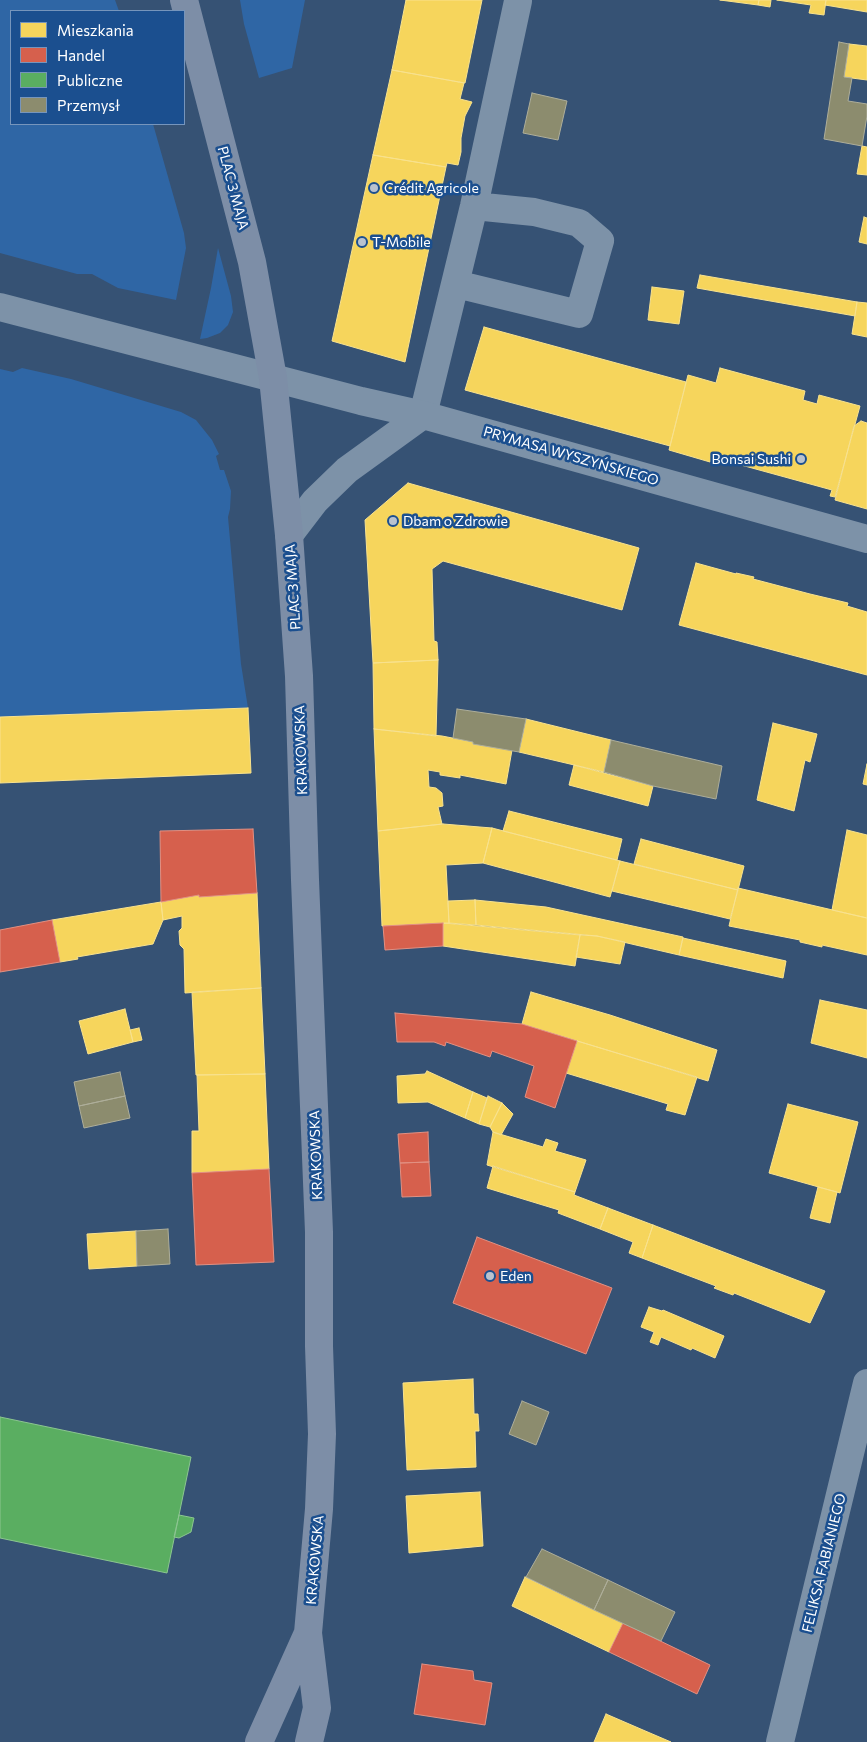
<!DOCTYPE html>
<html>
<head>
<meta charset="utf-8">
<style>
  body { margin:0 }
  #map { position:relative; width:867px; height:1742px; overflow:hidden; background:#365274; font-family:Commissioner,sans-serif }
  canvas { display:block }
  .legend { position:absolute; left:10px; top:10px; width:175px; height:115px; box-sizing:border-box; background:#1b4f8f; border:1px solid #7695bc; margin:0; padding:6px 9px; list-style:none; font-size:15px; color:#fff }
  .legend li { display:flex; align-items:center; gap:10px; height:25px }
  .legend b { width:25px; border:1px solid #7695bc }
</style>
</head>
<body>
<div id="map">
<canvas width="867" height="1742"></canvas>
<ul class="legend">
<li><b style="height:14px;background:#f6d55c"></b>Mieszkania</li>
<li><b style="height:14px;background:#d6604d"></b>Handel</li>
<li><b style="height:14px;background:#5aae61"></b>Publiczne</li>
<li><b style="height:14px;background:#8c8c6e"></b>Przemysł</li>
</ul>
</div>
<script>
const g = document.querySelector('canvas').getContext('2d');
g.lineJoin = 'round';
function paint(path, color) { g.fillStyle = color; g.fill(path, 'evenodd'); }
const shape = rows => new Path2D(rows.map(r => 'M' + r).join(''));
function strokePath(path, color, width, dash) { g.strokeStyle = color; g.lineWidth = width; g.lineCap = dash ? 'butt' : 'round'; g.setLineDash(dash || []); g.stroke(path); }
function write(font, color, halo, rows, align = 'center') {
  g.font = font + ' Commissioner,sans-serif'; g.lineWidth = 5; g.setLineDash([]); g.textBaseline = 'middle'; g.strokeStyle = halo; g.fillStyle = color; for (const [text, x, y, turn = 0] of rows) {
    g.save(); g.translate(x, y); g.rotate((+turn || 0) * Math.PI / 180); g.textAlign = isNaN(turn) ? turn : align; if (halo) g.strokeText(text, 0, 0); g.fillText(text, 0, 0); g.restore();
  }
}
paint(shape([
  [0,0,115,0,119,11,11,11,11,124,153,124,184,233,186,248,176,300,118,288,92,274,77,274,0,253],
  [240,0,305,0,292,68,259,78,244,24],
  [218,248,231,296,233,312,228,325,220,333,207,338,200,339,211,288],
  [22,368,71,379,181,412,196,420,212,440,219,454,216,456,220,470,224,470,231,491,230,509,228,517,241,664,248,708,0,717,0,369,13,372]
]), '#2f66a5');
const homes = shape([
  [406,0,482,0,465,83,392,70,406,0],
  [720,0,759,0,758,5,720,0],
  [759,0,771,0,770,7,758,5,759,0],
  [777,0,826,0,824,15,809,13,811,5,777,0],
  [826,0,867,0,867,12,825,5,826,0],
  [849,44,867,46,867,80,844,77,849,44],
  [392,70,464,83,460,99,472,102,465,116,461,138,461,152,458,165,447,163,446,167,373,155,392,70],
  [862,146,867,147,867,175,857,174,862,146],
  [373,155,446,167,405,362,332,341,373,155],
  [864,217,867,218,867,244,859,242,864,217],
  [700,275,857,302,855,316,697,288,700,275],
  [652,287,684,291,679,324,648,320,652,287],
  [857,302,867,303,867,337,852,334,857,302],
  [484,327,686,382,670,446,465,390,484,327],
  [720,368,805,391,803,400,817,404,819,395,860,406,835,497,830,496,832,490,712,457,710,462,669,450,688,375,716,383,720,368],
  [861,421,867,423,867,509,835,500,854,426,861,421],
  [408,483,639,548,622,610,443,561,432,569,434,641,437,642,438,660,373,663,365,520,408,483],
  [696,563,736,574,736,573,754,577,753,579,810,594,848,603,847,606,867,612,867,675,679,625,696,563],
  [438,660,436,736,374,729,373,663,438,660],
  [248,708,251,773,0,783,0,717,248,708],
  [526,719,611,740,604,772,519,752,526,719],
  [773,723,817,734,810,762,805,760,794,811,757,800,773,723],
  [374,729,442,736,473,742,473,744,512,750,506,784,460,775,460,778,440,775,440,772,428,770,429,787,436,788,442,793,443,806,438,807,442,824,378,831,374,729],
  [867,764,867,785,863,784,867,764],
  [574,765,653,786,648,806,569,785,574,765],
  [509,811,622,839,617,860,503,831,509,811],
  [443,824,492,828,483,863,446,865,449,923,382,926,378,831,443,824],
  [492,828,620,861,610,897,483,863,492,828],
  [847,830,867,835,867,918,832,910,847,830],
  [641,839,744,866,738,890,634,864,641,839],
  [620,861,738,890,730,919,612,891,620,861],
  [738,888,867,918,867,955,822,945,822,947,800,942,800,940,729,926,738,888],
  [257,893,261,988,185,993,184,949,180,945,179,931,182,928,182,916,163,920,161,902,199,895,199,897,257,893],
  [475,900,546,907,683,937,679,955,597,936,476,925,475,900],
  [475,900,476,925,449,923,448,901,475,900],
  [161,902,163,920,153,944,77,957,78,959,60,962,52,920,161,902],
  [443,923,580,935,575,966,443,946,443,923],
  [580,935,597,936,625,942,620,964,576,957,580,935],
  [683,938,786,961,783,978,679,955,683,938],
  [261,988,265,1074,196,1075,192,992,261,988],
  [531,992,610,1015,717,1050,708,1081,522,1024,531,992],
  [820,1000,867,1010,867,1058,811,1043,820,1000],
  [125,1009,133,1042,88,1054,79,1021,125,1009],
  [139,1028,142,1040,133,1042,130,1030,139,1028],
  [577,1041,697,1077,685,1115,666,1110,668,1104,566,1073,577,1041],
  [427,1071,473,1092,465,1118,428,1102,398,1103,397,1076,425,1074,427,1071],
  [265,1074,269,1169,192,1173,192,1131,199,1131,197,1075,265,1074],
  [473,1092,487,1098,479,1124,465,1118,473,1092],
  [488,1096,502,1103,490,1127,479,1124,488,1096],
  [502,1103,513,1114,501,1135,493,1132,490,1127,502,1103],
  [788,1104,858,1122,840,1193,769,1173,788,1104],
  [493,1132,543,1147,546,1139,558,1143,555,1151,586,1160,575,1192,487,1165,493,1132],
  [493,1166,575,1192,574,1195,608,1208,600,1229,558,1213,559,1210,487,1188,493,1166],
  [818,1187,837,1192,830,1223,810,1218,818,1187],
  [608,1208,653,1225,642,1258,629,1253,633,1242,600,1229,608,1208],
  [653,1225,825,1291,810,1323,734,1293,733,1295,714,1288,716,1286,642,1258,653,1225],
  [136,1231,137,1266,89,1269,87,1234,136,1231],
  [649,1307,662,1311,663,1310,724,1336,715,1358,692,1348,691,1350,661,1337,658,1345,650,1342,654,1332,641,1327,649,1307],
  [473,1379,474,1414,478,1414,479,1431,475,1431,476,1467,407,1470,403,1383,473,1379],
  [480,1492,483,1546,409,1553,406,1496,480,1492],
  [525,1577,623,1623,609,1652,512,1606,525,1577],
  [606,1714,643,1730,671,1742,594,1742,606,1714]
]);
paint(homes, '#f6d55c');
strokePath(homes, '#f9e28d', 1);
const shops = shape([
  [253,829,257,893,199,897,199,895,161,902,160,831,253,829],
  [52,920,60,962,0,972,0,930,52,920],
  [443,923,443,946,385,950,383,926,443,923],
  [395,1013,522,1024,577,1041,555,1108,525,1097,534,1066,492,1051,490,1057,446,1042,445,1046,434,1042,397,1042,395,1013],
  [428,1132,429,1162,400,1163,398,1134,428,1132],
  [429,1162,431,1196,402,1197,400,1163,429,1162],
  [269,1169,274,1262,196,1265,192,1173,269,1169],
  [477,1237,612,1288,586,1354,453,1303,477,1237],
  [623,1623,710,1665,697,1694,609,1652,623,1623],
  [422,1664,473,1671,474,1680,492,1683,485,1725,414,1714,422,1664]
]);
paint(shops, '#d6604d');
strokePath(shops, '#e29082', 1);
const public = shape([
  [0,1417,191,1457,167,1573,0,1538,0,1417],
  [179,1515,194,1518,191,1532,179,1538,174,1537,179,1515]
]);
paint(public, '#5aae61');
strokePath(public, '#8cc690', 1);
const industry = shape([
  [839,42,849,44,844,77,852,78,848,101,867,104,867,116,862,146,824,139,839,42],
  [532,93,567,101,558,140,523,133,532,93],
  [457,709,526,719,519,752,473,744,473,742,453,738,457,709],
  [611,740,722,766,716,799,653,786,604,772,611,740],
  [120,1072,125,1096,79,1106,74,1082,120,1072],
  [125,1096,130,1118,84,1128,79,1106,125,1096],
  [168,1229,170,1264,137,1266,136,1231,168,1229],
  [522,1401,549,1412,536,1445,509,1434,522,1401],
  [542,1549,608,1580,594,1610,526,1577,542,1549],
  [608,1580,675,1612,661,1641,594,1610,608,1580]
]);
paint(industry, '#8c8c6e');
strokePath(industry, '#aeae9a', 1);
strokePath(shape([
  [456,284,579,314,600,241,579,223,534,212,474,206],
  [0,307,273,378],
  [423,415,474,206,518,1],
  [780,1742,867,1383]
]), '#7d92a8', 28);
strokePath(shape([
  [273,378,361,401,423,415,867,539],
  [289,535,315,501,347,470,423,415]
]), '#7d92a8', 28);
strokePath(shape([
  [184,0,252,262,273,378,289,535,299,676,305,880,319,1232,319,1346,322,1434,319,1509,308,1633,317,1708,309,1742],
  [259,1742,308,1633]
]), '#7d8ea7', 28);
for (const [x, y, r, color] of [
  [374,188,5,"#b9c2ce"],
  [362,242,5,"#b9c2ce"],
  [801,459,5,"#b9c2ce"],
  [393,521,5,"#b9c2ce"],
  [490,1276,5,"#b9c2ce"]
]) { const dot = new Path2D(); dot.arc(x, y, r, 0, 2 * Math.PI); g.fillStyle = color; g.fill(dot); strokePath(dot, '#1b4f8f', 2); }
write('14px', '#fff', '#1b4f8f', [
  ["PLAC 3 MAJA",233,188,75],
  ["PRYMASA WYSZYŃSKIEGO",571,456,16],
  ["PLAC 3 MAJA",293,587,-94],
  ["KRAKOWSKA",301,750,-92],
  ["KRAKOWSKA",316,1155,-92],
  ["KRAKOWSKA",315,1560,-85],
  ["FELIKSA FABIANIEGO",824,1563,-76]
]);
write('14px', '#fff', '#1b4f8f', [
  ["Crédit Agricole",384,188],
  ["T-Mobile",372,242],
  ["Bonsai Sushi",791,459,"right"],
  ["Dbam o Zdrowie",403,521],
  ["Eden",500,1276]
], 'left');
</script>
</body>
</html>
